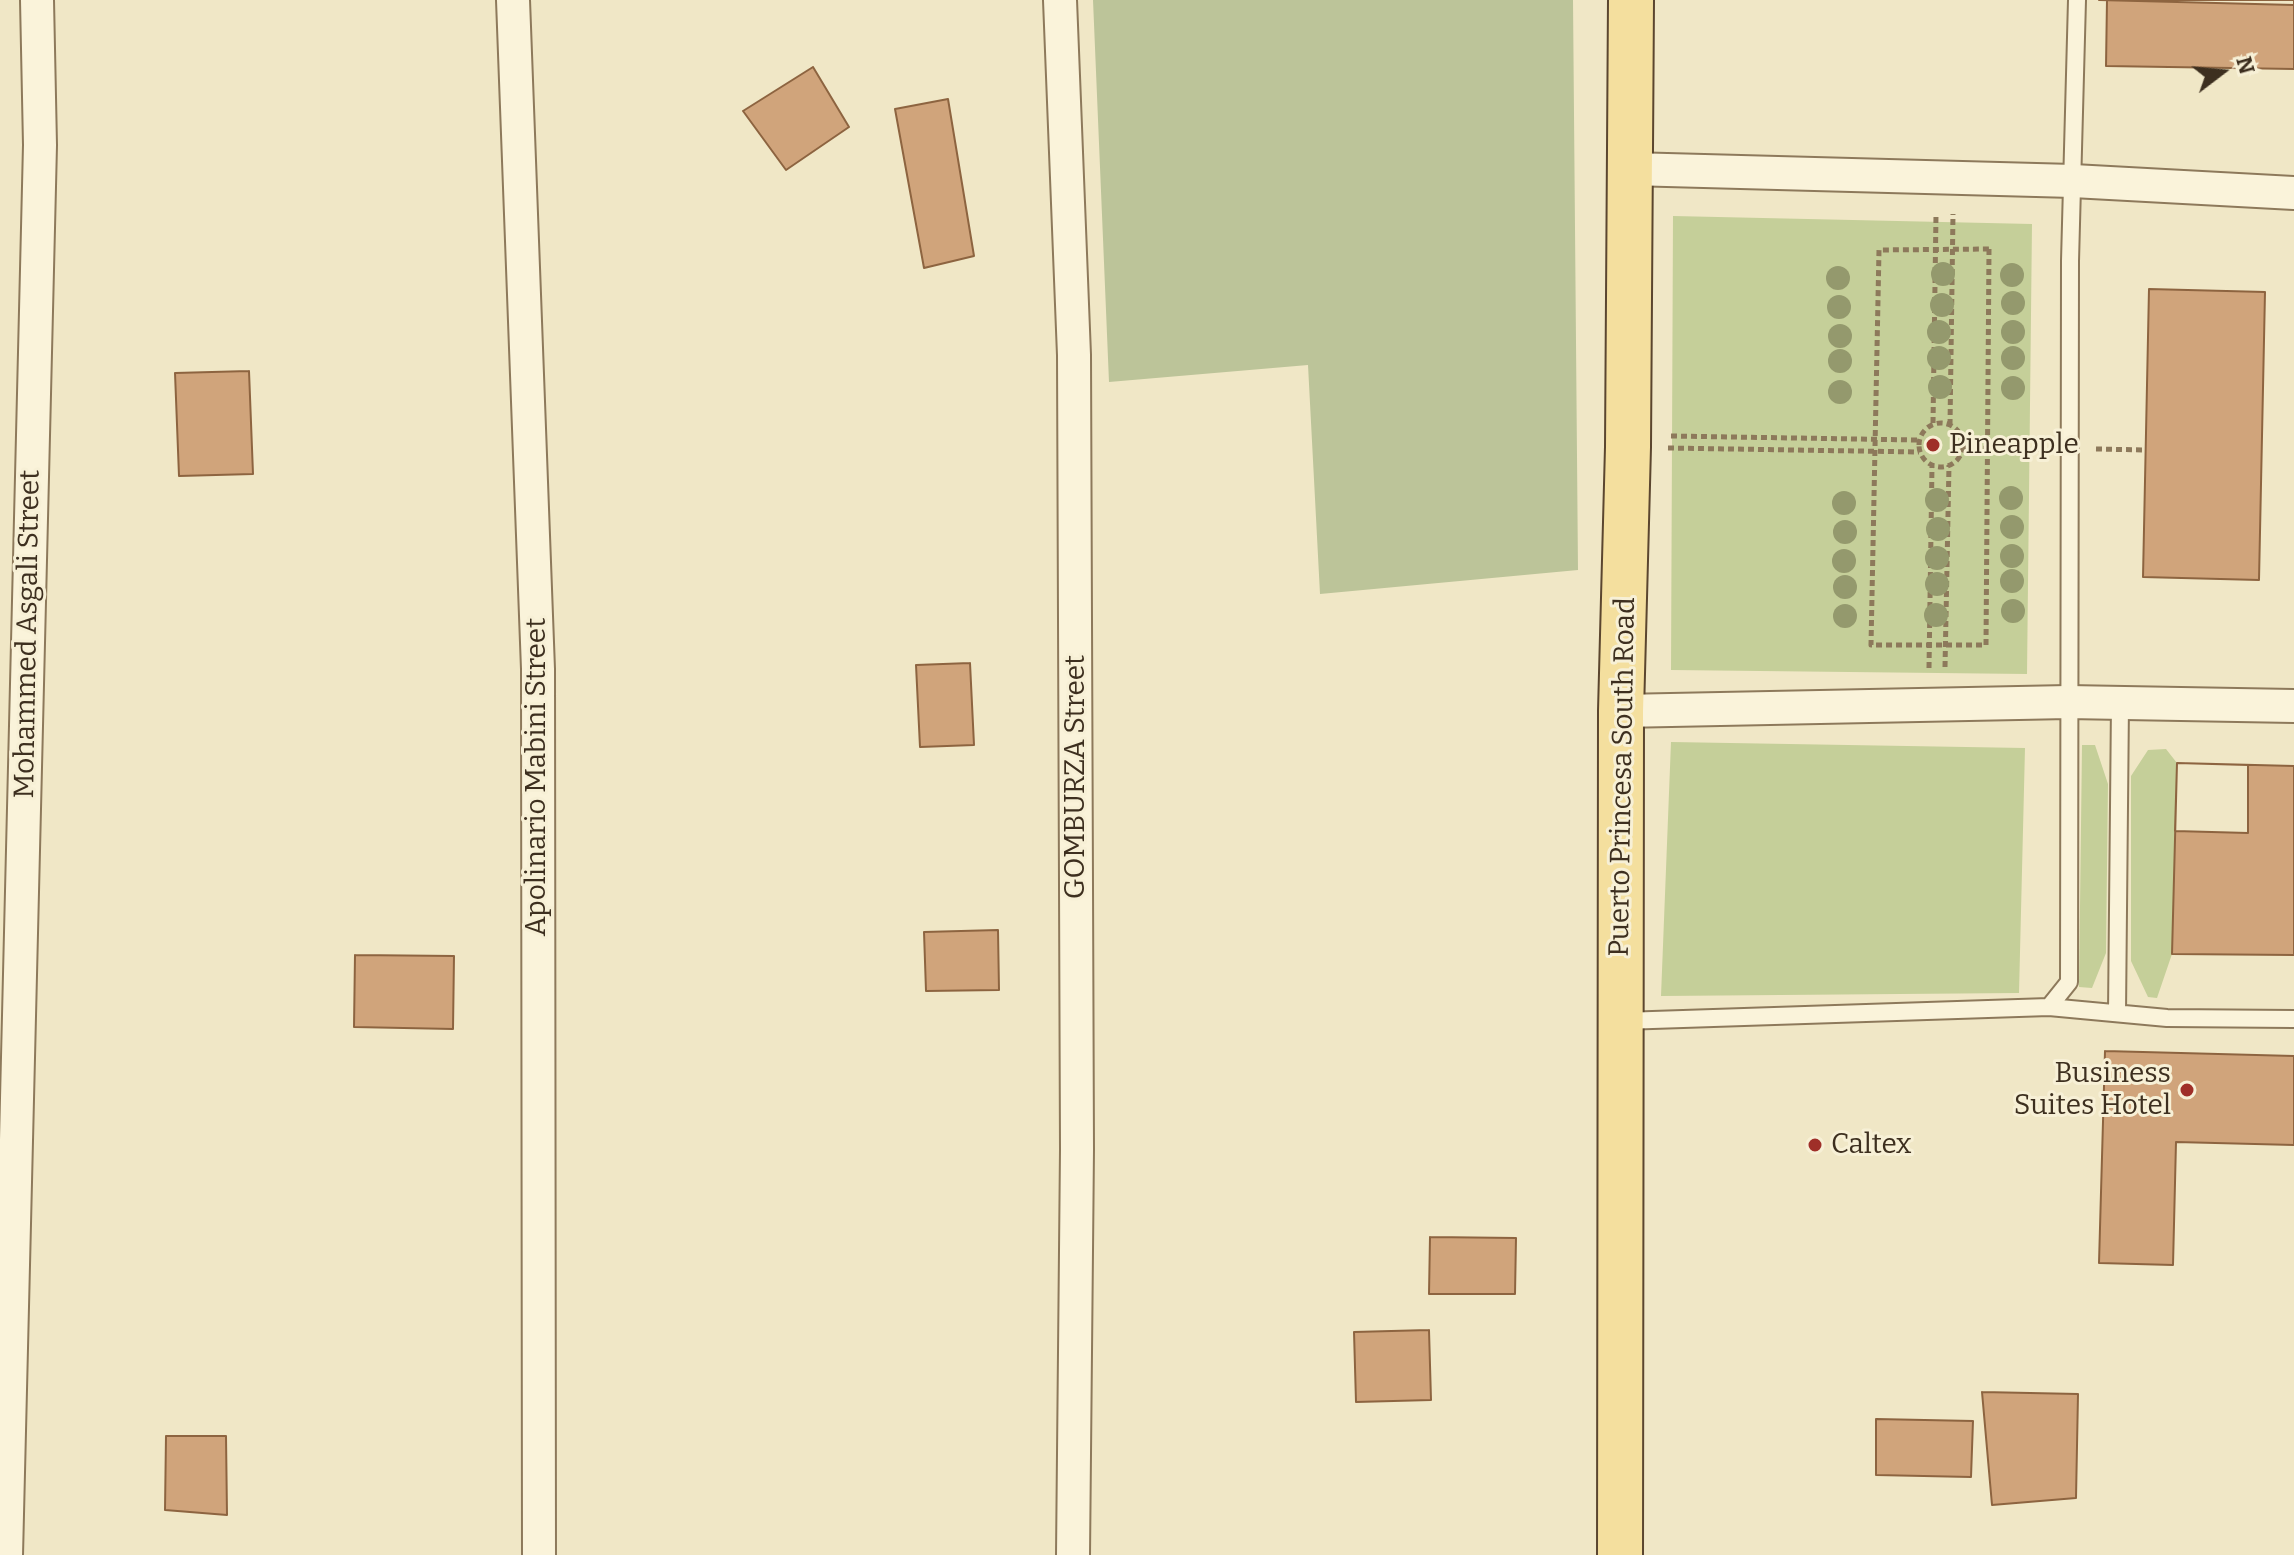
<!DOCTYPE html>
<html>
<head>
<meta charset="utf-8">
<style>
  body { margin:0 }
  #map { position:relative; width:2294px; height:1555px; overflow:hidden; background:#f0e7c6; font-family:Bitter,serif }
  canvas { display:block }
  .north { position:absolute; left:2182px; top:32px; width:80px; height:80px; -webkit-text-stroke:6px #f7f0d6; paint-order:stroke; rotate:74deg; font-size:22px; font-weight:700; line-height:32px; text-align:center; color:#3d2f1f }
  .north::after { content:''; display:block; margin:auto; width:28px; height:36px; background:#3d2f1f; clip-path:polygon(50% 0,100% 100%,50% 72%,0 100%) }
</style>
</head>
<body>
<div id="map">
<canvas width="2294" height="1555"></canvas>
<div class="north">N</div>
</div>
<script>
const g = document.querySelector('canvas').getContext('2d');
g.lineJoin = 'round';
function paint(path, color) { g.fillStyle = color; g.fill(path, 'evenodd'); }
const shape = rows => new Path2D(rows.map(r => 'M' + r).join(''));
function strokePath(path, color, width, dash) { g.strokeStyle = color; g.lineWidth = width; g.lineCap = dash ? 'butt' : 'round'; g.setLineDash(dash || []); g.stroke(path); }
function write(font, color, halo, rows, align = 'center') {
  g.font = font + ' Bitter,serif'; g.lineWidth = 6; g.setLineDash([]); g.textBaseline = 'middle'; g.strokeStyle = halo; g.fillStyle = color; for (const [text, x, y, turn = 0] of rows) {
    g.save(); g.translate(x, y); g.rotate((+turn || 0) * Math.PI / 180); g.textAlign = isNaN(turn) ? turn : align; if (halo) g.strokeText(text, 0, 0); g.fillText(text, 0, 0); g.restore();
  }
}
paint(shape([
  [1673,216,2032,224,2027,674,1671,670],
  [1671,742,2025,748,2019,993,1661,996],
  [2082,745,2095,745,2108,784,2106,953,2092,988,2079,987],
  [2166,749,2177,763,2172,954,2157,998,2148,997,2131,961,2131,776,2148,750]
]), '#c5cf99');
paint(shape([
  [1093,0,1573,0,1578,570,1320,594,1308,365,1109,382]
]), '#bcc499');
const building = shape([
  [2099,0,2294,0,2294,5,2099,0],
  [2107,0,2294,0,2294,69,2106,66,2107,0],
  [813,67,849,127,786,170,743,111,813,67],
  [948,99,974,256,924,268,895,109,948,99],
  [2149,289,2265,292,2259,580,2143,577,2149,289],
  [249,371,253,474,179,476,175,373,249,371],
  [970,663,974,745,920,747,916,665,970,663],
  [2177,763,2294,766,2294,955,2172,954,2177,763],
  [2177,763,2248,765,2248,833,2175,831,2177,763],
  [998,930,999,990,926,991,924,932,998,930],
  [355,955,454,956,453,1029,354,1027,355,955],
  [2105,1051,2294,1056,2294,1145,2176,1142,2173,1265,2099,1263,2105,1051],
  [1430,1237,1516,1238,1515,1294,1429,1294,1430,1237],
  [1429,1330,1431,1400,1356,1402,1354,1332,1429,1330],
  [1982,1392,2078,1394,2076,1498,1992,1505,1982,1392],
  [1876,1419,1973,1421,1971,1477,1876,1475,1876,1419],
  [166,1436,226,1436,227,1515,165,1510,166,1436]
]);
paint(building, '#d0a47b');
strokePath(building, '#8d6440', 2);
const lane = shape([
  [2049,1007,2167,1018,2294,1019],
  [2117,1013,2120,703],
  [1622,1021,2049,1007,2069,982,2070,261,2077,0]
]);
const street = shape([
  [513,0,538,669,539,1555],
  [1060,0,1074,355,1077,1149,1073,1555],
  [1630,169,2073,181,2294,193],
  [1621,711,2068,702,2294,706],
  [6,1555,40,145,37,0]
]);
const primary = shape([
  [1620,1555,1621,711,1628,447,1631,0]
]);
strokePath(lane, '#8d795b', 20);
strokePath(street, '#8d795b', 36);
strokePath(primary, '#5b462f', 48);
strokePath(shape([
  [1989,249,1986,645,1871,645,1879,250,1989,249],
  '1919 445a22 22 0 1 1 44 0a22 22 0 1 1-44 0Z',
  [1933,423,1936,215],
  [1950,425,1953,214],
  [1671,436,1918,440],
  [1668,448,1919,452],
  [1963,448,2042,449],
  [2096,449,2146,450],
  [1945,667,1949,465],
  [1929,668,1932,465]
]), '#8d795b', 5, [6, 4]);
strokePath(lane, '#faf3da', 16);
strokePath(street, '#faf3da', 32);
strokePath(primary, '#f4df9e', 44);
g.fillStyle = '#94996d';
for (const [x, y] of [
  [1943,274],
  [2012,275],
  [1838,278],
  [2013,303],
  [1942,305],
  [1839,307],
  [1939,332],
  [2013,332],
  [1840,336],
  [1939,358],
  [2013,358],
  [1840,361],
  [1940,387],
  [2013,388],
  [1840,392],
  [2011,498],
  [1937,500],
  [1844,503],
  [2012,527],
  [1938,529],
  [1845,532],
  [2012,556],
  [1937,558],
  [1844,561],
  [2012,581],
  [1937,584],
  [1845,587],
  [2013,611],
  [1936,615],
  [1845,616]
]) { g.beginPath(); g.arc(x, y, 12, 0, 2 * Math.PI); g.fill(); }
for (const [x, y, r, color] of [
  [1933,445,8,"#9f2f28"],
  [2187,1090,8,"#9f2f28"],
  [1815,1145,8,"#9f2f28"]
]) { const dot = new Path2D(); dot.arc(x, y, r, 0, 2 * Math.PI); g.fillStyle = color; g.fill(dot); strokePath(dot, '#f7f0d6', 3); }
write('28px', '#3d2f1f', '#f7f0d6', [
  ["Pineapple",1949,445],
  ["Business",2171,1074,"right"],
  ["Suites Hotel",2171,1106,"right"],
  ["Caltex",1831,1145]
], 'left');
write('28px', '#3d2f1f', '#f7f0d6', [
  ["Mohammed Asgali Street",28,634,-89],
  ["Apolinario Mabini Street",537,777,-90],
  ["GOMBURZA Street",1076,777,-90],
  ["Puerto Princesa South Road",1623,777,-89]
]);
</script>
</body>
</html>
